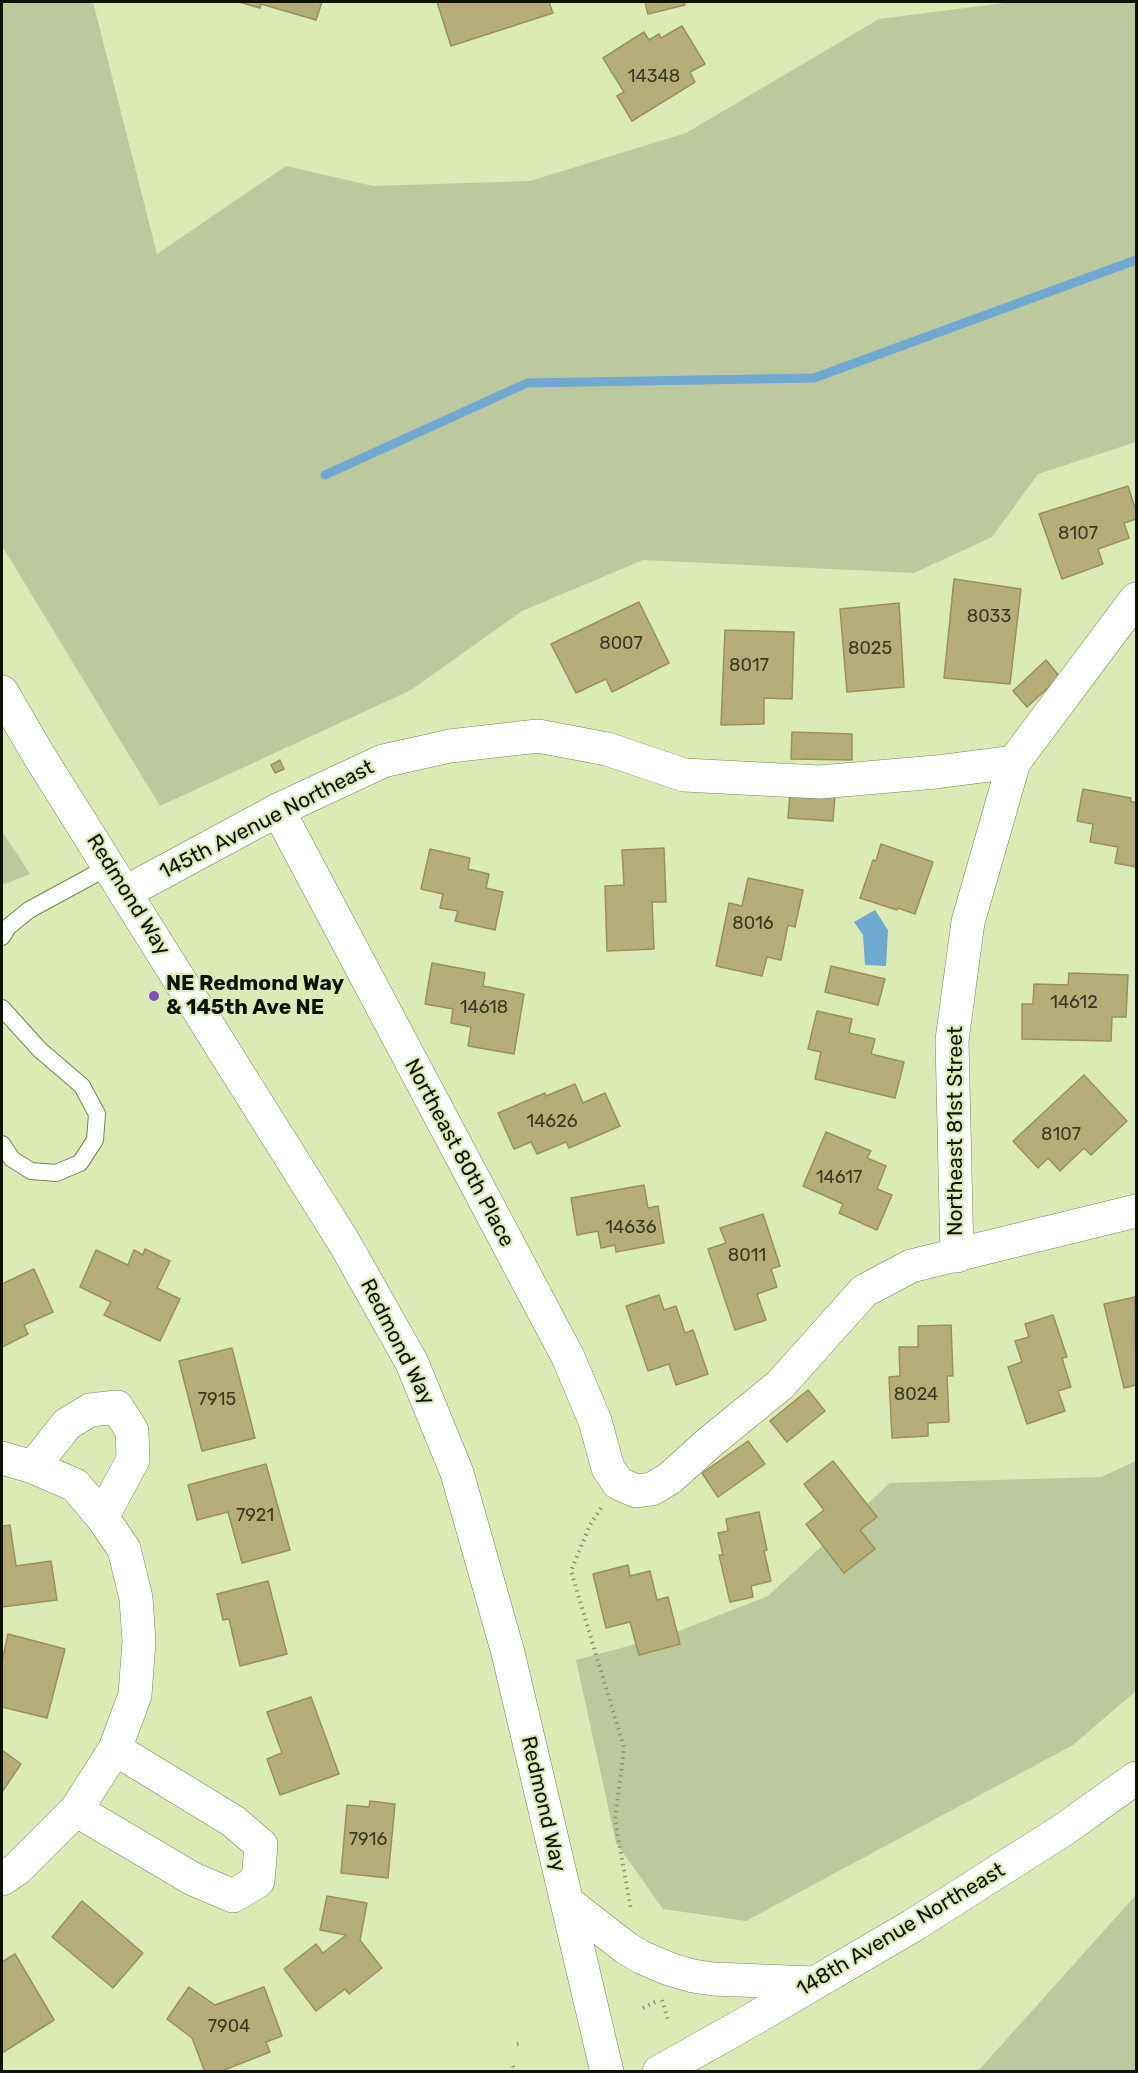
<!DOCTYPE html>
<html>
<head>
<meta charset="utf-8">
<style>
  body { margin:0 }
  #map { position:relative; width:1138px; height:2073px; overflow:hidden; background:#dcebb6; font-family:Rubik,sans-serif }
  canvas { display:block }
  .frame { position:absolute; inset:0; border:3px solid #0e1202; pointer-events:none }
</style>
</head>
<body>
<div id="map">
<canvas width="1138" height="2073"></canvas>
<div class="frame"></div>
</div>
<script>
const g = document.querySelector('canvas').getContext('2d');
g.lineJoin = 'round';
function paint(path, color) { g.fillStyle = color; g.fill(path, 'evenodd'); }
const shape = rows => new Path2D(rows.map(r => 'M' + r).join(''));
function strokePath(path, color, width, dash) { g.strokeStyle = color; g.lineWidth = width; g.lineCap = dash ? 'butt' : 'round'; g.setLineDash(dash || []); g.stroke(path); }
function write(font, color, halo, rows, align = 'center') {
  g.font = font + ' Rubik,sans-serif'; g.lineWidth = 4.5; g.setLineDash([]); g.textBaseline = 'middle'; g.strokeStyle = halo; g.fillStyle = color; for (const [text, x, y, turn = 0] of rows) {
    g.save(); g.translate(x, y); g.rotate((+turn || 0) * Math.PI / 180); g.textAlign = isNaN(turn) ? turn : align; if (halo) g.strokeText(text, 0, 0); g.fillText(text, 0, 0); g.restore();
  }
}
paint(shape([
  [2,2,93,2,157,254,286,166,373,186,530,181,686,133,879,19,1012,2,1136,2,1136,442,1038,474,992,537,914,573,643,560,522,611,411,690,160,806,2,546],
  [2,831,30,874,2,885],
  [1136,1461,1136,1691,1073,1745,746,1921,663,1909,616,1843,576,1660,666,1636,768,1596,890,1483,1101,1477],
  [1136,1895,1136,2071,978,2071]
]), '#bcc89e');
paint(shape([
  [875,910,888,930,886,966,865,965,863,935,854,922]
]), '#6fa8d0');
strokePath(shape([
  [325,475,527,383,814,378,1136,260]
]), '#6fa8d0', 9);
const building = shape([
  [239,2,322,2,316,20,261,4,260,8,239,2],
  [437,2,549,2,553,13,451,46,437,2],
  [640,2,684,2,685,5,648,14,645,2,640,2],
  [682,26,705,64,690,72,695,82,632,121,617,96,624,92,603,58,644,32,649,40,659,34,661,38,682,26],
  [1128,486,1136,511,1136,519,1124,523,1129,538,1098,549,1103,564,1062,579,1039,514,1128,486],
  [954,579,1021,589,1010,684,944,678,954,579],
  [639,602,669,663,612,692,606,679,576,693,551,644,639,602],
  [899,603,904,687,847,692,840,609,899,603],
  [725,630,794,632,792,699,764,698,764,724,721,725,725,630],
  [1046,660,1060,677,1027,707,1013,691,1046,660],
  [792,732,852,734,852,760,791,759,792,732],
  [280,760,284,769,275,773,271,765,280,760],
  [1083,789,1131,798,1130,801,1136,803,1136,867,1115,863,1118,847,1090,842,1093,824,1077,821,1083,789],
  [790,793,835,795,833,821,788,818,790,793],
  [881,844,933,862,915,914,898,908,897,910,860,898,873,860,876,861,881,844],
  [664,848,666,902,652,902,654,949,607,951,605,886,624,885,622,850,664,848],
  [430,849,470,858,468,869,489,874,486,888,503,892,495,930,455,921,458,911,440,908,443,894,421,889,430,849],
  [748,878,803,890,795,927,788,925,781,960,767,957,762,976,716,966,729,903,742,906,748,878],
  [432,963,485,973,483,986,524,994,514,1054,468,1046,471,1027,451,1023,453,1009,425,1004,432,963],
  [831,966,885,979,878,1005,825,992,831,966],
  [1069,973,1128,975,1126,1017,1112,1017,1111,1041,1022,1039,1022,1004,1033,1004,1034,984,1068,985,1069,973],
  [817,1011,852,1019,849,1033,875,1039,871,1054,904,1062,895,1098,815,1079,821,1052,808,1049,817,1011],
  [1084,1075,1127,1121,1091,1155,1084,1148,1060,1171,1048,1158,1038,1168,1013,1141,1084,1075],
  [575,1084,583,1103,605,1093,620,1126,569,1148,566,1142,537,1154,531,1142,514,1149,498,1113,545,1093,546,1096,575,1084],
  [826,1132,871,1151,867,1158,886,1166,877,1189,892,1195,877,1230,839,1213,843,1204,803,1186,826,1132],
  [644,1185,648,1208,658,1206,664,1243,616,1252,615,1245,601,1248,598,1231,577,1235,571,1198,644,1185],
  [763,1214,780,1266,771,1269,777,1287,757,1294,766,1320,735,1330,708,1249,726,1243,720,1228,763,1214],
  [145,1249,170,1261,157,1288,180,1299,160,1341,104,1315,111,1302,80,1287,96,1250,128,1265,134,1250,143,1255,145,1249],
  [34,1269,53,1312,24,1325,28,1334,2,1347,2,1284,34,1269],
  [659,1295,664,1310,676,1306,685,1333,693,1330,708,1374,676,1385,669,1364,648,1371,626,1306,659,1295],
  [1135,1297,1136,1385,1124,1388,1104,1304,1135,1297],
  [1053,1315,1067,1357,1062,1358,1071,1387,1058,1391,1065,1411,1027,1424,1008,1367,1022,1362,1015,1341,1029,1337,1025,1324,1053,1315],
  [951,1325,953,1376,947,1376,949,1422,928,1423,928,1436,892,1438,889,1377,900,1376,899,1347,918,1347,918,1326,951,1325],
  [232,1348,255,1438,202,1451,179,1361,232,1348],
  [808,1390,825,1411,787,1442,770,1421,808,1390],
  [748,1441,765,1464,718,1497,702,1473,748,1441],
  [833,1461,877,1517,860,1530,875,1549,844,1573,806,1524,824,1510,804,1484,833,1461],
  [266,1464,290,1550,242,1563,228,1512,197,1520,188,1485,266,1464],
  [759,1512,767,1550,764,1551,771,1581,751,1586,753,1597,730,1602,719,1555,723,1555,718,1533,728,1531,726,1519,759,1512],
  [10,1525,16,1566,51,1561,57,1600,2,1607,2,1526,10,1525],
  [628,1565,630,1576,650,1571,657,1600,668,1597,680,1644,639,1655,630,1622,606,1628,593,1574,628,1565],
  [268,1581,287,1654,240,1666,229,1619,223,1620,217,1594,268,1581],
  [8,1634,65,1649,47,1718,2,1707,2,1661,8,1634],
  [311,1697,339,1774,280,1795,267,1759,282,1753,267,1712,311,1697],
  [2,1750,21,1764,2,1792,2,1750],
  [370,1801,395,1804,388,1878,341,1873,347,1805,369,1807,370,1801],
  [327,1896,367,1903,360,1940,382,1968,349,1994,345,1989,316,2011,284,1969,316,1944,323,1953,346,1935,320,1930,327,1896],
  [82,1901,143,1953,113,1988,52,1937,82,1901],
  [15,1954,54,2020,2,2053,2,1962,15,1954],
  [189,1987,215,2005,264,1987,282,2036,266,2042,270,2052,219,2072,205,2072,192,2038,167,2019,189,1987]
]);
paint(building, '#b6ae78');
strokePath(building, '#98905b', 1.5);
const lane = shape([
  [2,937,8,927,29,910,110,866],
  [2,1008,40,1050,82,1086,97,1114,95,1140,80,1163,56,1173,31,1171,12,1159,2,1144]
]);
const street = shape([
  [278,810,568,1357,595,1421,608,1468,618,1483,636,1491,652,1489,670,1478,710,1442,780,1385,864,1291,911,1266,1136,1211],
  [126,892,278,810,383,761,450,746,538,736,607,749,684,775,820,782,936,772,1014,762],
  [957,1256,952,1040,968,922,1014,762,1136,599],
  [2,1458,33,1467,75,1485,102,1517,124,1549,136,1598,139,1641,135,1695,115,1749,76,1810,17,1869,2,1879],
  [33,1467,67,1424,90,1410,117,1407,132,1431,133,1460,102,1517],
  [76,1810,193,1879,233,1896,258,1881,261,1845,233,1821,115,1749]
]);
const secondary = shape([
  [659,2072,748,2022,912,1926,1063,1830,1136,1778]
]);
const primary = shape([
  [2,692,38,754,345,1244,412,1363,457,1473,508,1653,607,2072],
  [567,1902,626,1948,641,1957,669,1969,693,1976,713,1979,814,1983]
]);
strokePath(lane, '#778452', 18);
strokePath(street, '#778452', 34);
strokePath(secondary, '#778452', 34);
strokePath(primary, '#778452', 34);
strokePath(shape([
  [601,1508,590,1525,571,1571,624,1748,615,1820,631,1910],
  [662,2000,668,2020],
  [643,2008,659,2000],
  [517,2044,523,2043],
  [513,2066,515,2072]
]), '#8a956f', 4, [1.5, 4.5]);
strokePath(lane, '#fff', 16);
strokePath(street, '#fff', 33);
strokePath(secondary, '#fff', 33);
strokePath(primary, '#fff', 33);
for (const [x, y, r, color] of [
  [154,996,6,"#804cc3"]
]) { const dot = new Path2D(); dot.arc(x, y, r, 0, 2 * Math.PI); g.fillStyle = color; g.fill(dot); strokePath(dot, '#dcebb6', 2); }
write('18px', '#383920', null, [
  ["14348",654,77],
  ["8107",1078,534],
  ["8033",989,617],
  ["8007",621,644],
  ["8025",870,649],
  ["8017",749,666],
  ["8016",753,924],
  ["14612",1074,1003],
  ["14618",484,1008],
  ["14626",552,1122],
  ["8107",1061,1135],
  ["14617",839,1178],
  ["14636",631,1228],
  ["8011",747,1256],
  ["8024",916,1395],
  ["7915",217,1400],
  ["7921",255,1516],
  ["7916",368,1840],
  ["7904",229,2027]
]);
write('21px', '#0e1202', '#dcebb6', [
  ["145th Avenue Northeast",267,820,-27],
  ["Redmond Way",128,895,58],
  ["Northeast 81st Street",956,1131,-90],
  ["Northeast 80th Place",459,1153,62],
  ["Redmond Way",397,1342,63],
  ["Redmond Way",543,1804,77],
  ["148th Avenue Northeast",901,1930,-31]
]);
write('bold 21px', '#0e1202', '#dcebb6', [
  ["NE Redmond Way",166,984],
  ["& 145th Ave NE",166,1008]
], 'left');
</script>
</body>
</html>
